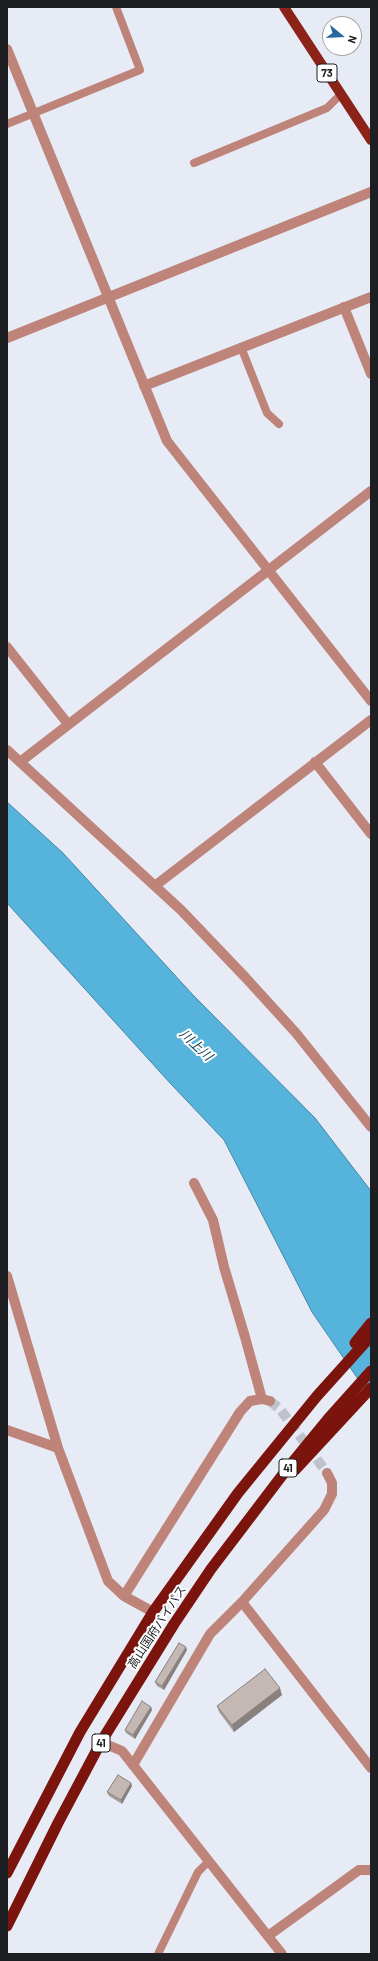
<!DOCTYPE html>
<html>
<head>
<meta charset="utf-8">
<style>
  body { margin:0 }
  #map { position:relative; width:378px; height:1961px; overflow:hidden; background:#e7ebf5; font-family:Barlow,sans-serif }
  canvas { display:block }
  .frame { position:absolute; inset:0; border:8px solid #1e1f22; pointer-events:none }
  .north { position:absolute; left:322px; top:16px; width:40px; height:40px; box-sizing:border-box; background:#fff; border:1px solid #a5a5a7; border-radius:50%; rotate:108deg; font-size:11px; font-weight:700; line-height:16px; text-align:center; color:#1e1f22 }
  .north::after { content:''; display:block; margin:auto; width:14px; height:18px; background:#28689e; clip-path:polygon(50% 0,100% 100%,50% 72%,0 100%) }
</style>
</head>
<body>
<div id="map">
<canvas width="378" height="1961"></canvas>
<div class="frame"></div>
<div class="north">N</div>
</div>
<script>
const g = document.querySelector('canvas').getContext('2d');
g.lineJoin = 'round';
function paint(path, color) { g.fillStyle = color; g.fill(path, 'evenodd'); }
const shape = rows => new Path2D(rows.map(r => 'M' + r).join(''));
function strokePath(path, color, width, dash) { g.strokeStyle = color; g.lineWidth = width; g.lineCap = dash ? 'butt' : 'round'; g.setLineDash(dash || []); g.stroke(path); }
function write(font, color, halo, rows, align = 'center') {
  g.font = font + ' Barlow,"Noto Sans JP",sans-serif'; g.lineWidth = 4; g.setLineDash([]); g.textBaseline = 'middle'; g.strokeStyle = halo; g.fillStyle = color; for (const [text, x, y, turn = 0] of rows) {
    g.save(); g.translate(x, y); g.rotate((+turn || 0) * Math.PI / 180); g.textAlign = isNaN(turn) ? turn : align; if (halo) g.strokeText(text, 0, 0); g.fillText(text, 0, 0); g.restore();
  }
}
const water = shape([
  [7,802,63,853,193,995,315,1118,371,1191,371,1398,312,1312,224,1140,170,1083,7,903,7,802]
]);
paint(water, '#56b3dc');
strokePath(water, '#4587a4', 1);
strokePath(shape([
  [270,1401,280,1409,327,1473]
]), '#bfc2cb', 10, [10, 5]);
strokePath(shape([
  [7,124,140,70,116,7],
  [194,163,327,108,341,94],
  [241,347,267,413,279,424],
  [158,1954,198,1872,209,1861]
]), '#be8379', 8);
strokePath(shape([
  [7,49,167,441,371,701],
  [344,307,371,374],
  [7,338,371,192],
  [144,386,371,297],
  [7,647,68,724],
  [7,750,181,910,245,977,296,1033,371,1127],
  [20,762,371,491],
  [315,762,371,834],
  [156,885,371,720],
  [194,1183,213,1220,224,1267,245,1337,262,1399],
  [7,1276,58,1448,108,1581,124,1596,153,1612],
  [7,1430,58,1448],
  [124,1596,240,1412,250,1401,262,1399,270,1401],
  [242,1602,371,1768],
  [133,1765,210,1634,242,1602,324,1510,332,1494,332,1483,327,1473],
  [268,1936,359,1870,371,1870]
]), '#be8379', 10);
strokePath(shape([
  [101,1742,122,1751,282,1954]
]), '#be8379', 10);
strokePath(shape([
  [284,7,371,140]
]), '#8b2319', 10);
strokePath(shape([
  [355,1343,371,1323],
  [295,1470,371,1388],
  [7,1873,80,1732,153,1612,238,1493,317,1396,371,1336],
  [7,1926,58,1823,101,1742,174,1624,211,1569,287,1469,328,1419,371,1371]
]), '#7a140d', 11);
paint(shape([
  [187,1650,164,1690,157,1686,155,1682],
  [282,1695,234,1732,219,1712,217,1706],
  [151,1707,152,1710,135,1739,126,1733,125,1730],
  [131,1783,132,1786,122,1804,109,1796,107,1792]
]), '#a89e9b');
paint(shape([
  [186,1647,187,1650,164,1690,162,1686],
  [280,1688,282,1695,234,1732,232,1725],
  [151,1707,152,1710,135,1739,133,1735],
  [131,1783,132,1786,122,1804,121,1800]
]), '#88817e');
const building = shape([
  [179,1643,186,1647,162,1686,155,1682,179,1643],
  [265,1669,280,1688,232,1725,217,1706,265,1669],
  [142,1701,151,1707,133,1735,125,1730,142,1701],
  [118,1775,131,1783,121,1800,107,1792,118,1775]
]);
paint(building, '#c3b8b4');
strokePath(building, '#88817e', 1);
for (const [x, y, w] of [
  [327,73,20],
  [288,1468,18],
  [101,1743,18]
]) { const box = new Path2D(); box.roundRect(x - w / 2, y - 9, w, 18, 3); g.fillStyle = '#fff'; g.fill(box); strokePath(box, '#1e1f22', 1); }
write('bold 11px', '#1e1f22', null, [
  ["73",327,73],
  ["41",288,1468],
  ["41",101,1743]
]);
write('12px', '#1e1f22', '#fff', [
  ["高山国府バイパス",157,1627,-57]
]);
write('italic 13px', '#0d3748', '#fff', [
  ["川上川",196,1045,43]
]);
</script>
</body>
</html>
